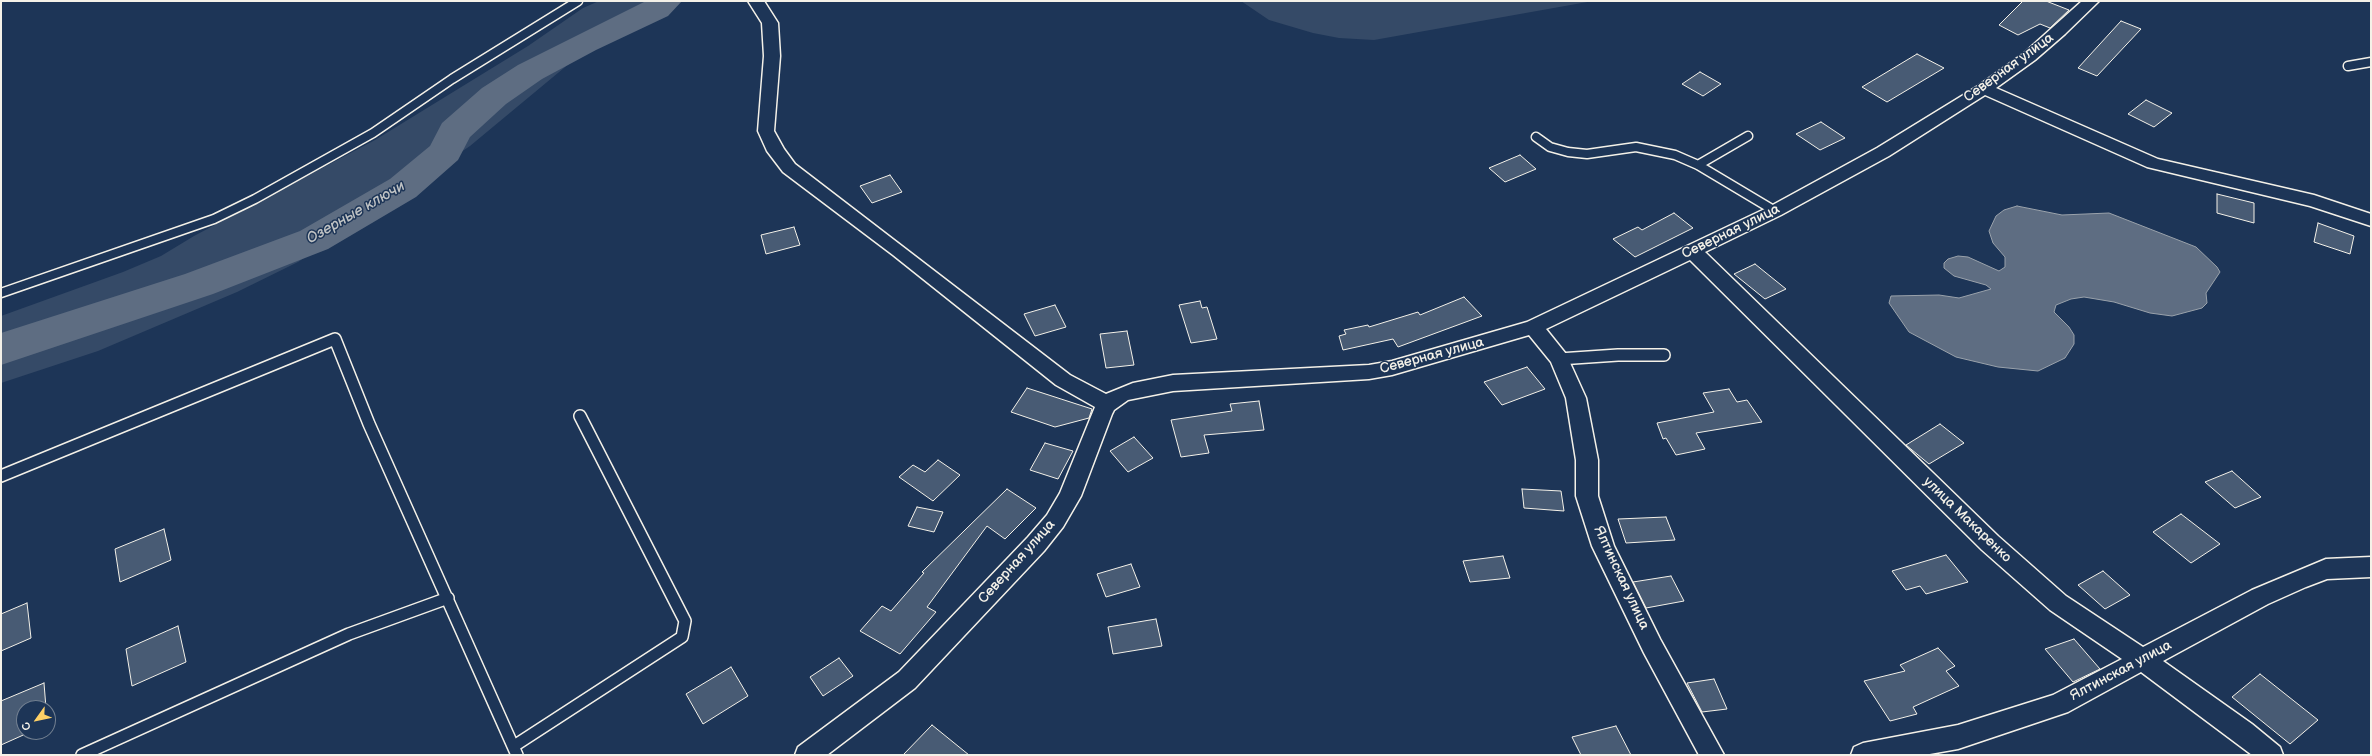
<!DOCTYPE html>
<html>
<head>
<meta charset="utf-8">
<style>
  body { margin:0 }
  #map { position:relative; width:2372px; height:756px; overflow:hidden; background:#1d3557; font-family:"Balsamiq Sans",sans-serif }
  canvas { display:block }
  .frame { position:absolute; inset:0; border:2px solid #f4f1e8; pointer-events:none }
  .north { position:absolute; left:16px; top:700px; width:40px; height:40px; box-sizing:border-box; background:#1d3557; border:1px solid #738091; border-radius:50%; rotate:237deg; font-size:11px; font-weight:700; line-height:16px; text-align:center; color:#f4f1e8 }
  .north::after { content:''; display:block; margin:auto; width:14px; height:18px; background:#ffd166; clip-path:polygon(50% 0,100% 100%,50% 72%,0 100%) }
</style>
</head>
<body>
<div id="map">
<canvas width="2372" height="756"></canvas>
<div class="frame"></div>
<div class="north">С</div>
</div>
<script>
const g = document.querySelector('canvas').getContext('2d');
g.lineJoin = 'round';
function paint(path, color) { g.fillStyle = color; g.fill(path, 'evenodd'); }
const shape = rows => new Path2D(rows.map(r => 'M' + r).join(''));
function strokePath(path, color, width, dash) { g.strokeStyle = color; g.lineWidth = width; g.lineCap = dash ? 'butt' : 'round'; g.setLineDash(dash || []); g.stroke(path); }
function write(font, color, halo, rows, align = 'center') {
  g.font = font + ' "Balsamiq Sans",sans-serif'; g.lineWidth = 3; g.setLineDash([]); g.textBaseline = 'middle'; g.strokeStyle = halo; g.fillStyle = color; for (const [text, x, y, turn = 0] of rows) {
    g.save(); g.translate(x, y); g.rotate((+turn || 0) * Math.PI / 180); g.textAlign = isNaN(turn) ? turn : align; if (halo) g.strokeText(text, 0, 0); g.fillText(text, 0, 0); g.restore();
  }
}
paint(shape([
  [599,1,682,1,582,53,470,146,298,262,237,292,98,351,1,383,1,316,123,272,161,256,194,236,375,140,528,46,583,8],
  [1241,1,1593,1,1374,40,1339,38,1313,33,1269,20]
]), '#354a67');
const water = shape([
  [2017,206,2062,215,2109,213,2196,247,2217,267,2220,272,2206,293,2207,303,2202,308,2172,316,2150,313,2114,302,2084,297,2071,299,2056,305,2054,312,2069,327,2074,335,2074,344,2065,358,2038,371,1998,367,1956,357,1909,332,1889,303,1891,296,1939,295,1959,298,1991,289,1986,285,1954,276,1944,268,1944,263,1948,259,1958,256,1968,257,1999,271,2005,267,2005,257,1993,243,1989,231,1996,216,2004,210,2017,206]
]);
paint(water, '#5e6d82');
strokePath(water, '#9aa2ab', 1);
paint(shape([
  [646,1,682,1,668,16,596,50,542,79,506,104,470,137,458,160,416,197,328,249,213,294,1,365,1,333,185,274,300,231,390,179,430,146,442,123,482,88,518,65,646,1]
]), '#5e6d82');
const building = shape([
  [2023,1,2046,1,2069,10,2050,28,2040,24,2018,35,1999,25,2023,1],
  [2121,21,2141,29,2097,76,2078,68,2121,21],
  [1917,54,1944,68,1887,102,1862,87,1917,54],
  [1700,72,1721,84,1703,96,1682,84,1700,72],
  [2146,100,2172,113,2154,127,2128,114,2146,100],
  [1821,122,1845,138,1820,150,1796,134,1821,122],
  [1520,155,1536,169,1505,182,1489,168,1520,155],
  [890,175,902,192,872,203,860,186,890,175],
  [2217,194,2254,203,2254,223,2217,213,2217,194],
  [1674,213,1693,228,1635,257,1613,239,1638,227,1642,230,1674,213],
  [2318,223,2354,236,2350,254,2314,242,2318,223],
  [794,227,800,245,766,254,761,235,794,227],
  [1755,264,1786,289,1765,299,1734,274,1755,264],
  [1464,297,1482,316,1398,347,1393,339,1343,350,1339,336,1346,334,1344,330,1368,325,1369,327,1418,312,1420,315,1464,297],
  [1200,301,1202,308,1207,307,1217,339,1191,343,1179,305,1200,301],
  [1055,305,1066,327,1035,336,1024,314,1055,305],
  [1127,331,1134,365,1106,368,1100,334,1127,331],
  [1527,367,1545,389,1502,405,1484,382,1527,367],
  [1027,388,1092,409,1089,418,1055,427,1011,412,1027,388],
  [1729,389,1737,402,1747,400,1762,422,1696,433,1705,449,1676,455,1666,438,1663,439,1657,423,1714,412,1703,393,1729,389],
  [1259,401,1264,430,1204,435,1209,453,1181,457,1171,420,1232,411,1230,404,1259,401],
  [1940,424,1964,443,1929,464,1906,445,1940,424],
  [1134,437,1153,458,1128,472,1110,451,1134,437],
  [1045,443,1073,451,1058,479,1030,470,1045,443],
  [938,460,960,475,933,501,899,477,913,465,925,472,938,460],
  [2232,471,2261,497,2235,508,2205,482,2232,471],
  [1007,489,1036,508,1005,539,987,526,927,607,936,612,900,654,860,631,882,606,891,611,924,573,922,572,1007,489],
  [1522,489,1561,491,1564,511,1524,508,1522,489],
  [917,507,943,512,934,532,908,526,917,507],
  [2181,514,2220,544,2191,563,2153,532,2181,514],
  [1666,517,1675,540,1626,543,1618,519,1666,517],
  [164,529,171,560,120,582,115,549,164,529],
  [1946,555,1968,582,1926,594,1920,586,1906,590,1892,571,1946,555],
  [1503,556,1510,578,1470,582,1463,561,1503,556],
  [1131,564,1140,587,1106,597,1097,574,1131,564],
  [2103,571,2130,595,2105,609,2078,585,2103,571],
  [1671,576,1684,601,1646,608,1633,582,1671,576],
  [27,603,31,638,1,651,1,614,27,603],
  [1156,619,1162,646,1113,654,1108,627,1156,619],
  [178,626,186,662,132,686,126,649,178,626],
  [2074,639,2100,669,2073,682,2045,649,2074,639],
  [1938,648,1955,666,1946,671,1959,686,1913,707,1917,714,1890,721,1864,681,1905,671,1900,665,1938,648],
  [839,658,853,676,823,696,810,677,839,658],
  [731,667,748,696,703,724,686,694,731,667],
  [2260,674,2318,720,2290,744,2232,697,2260,674],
  [1714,679,1727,709,1702,712,1687,683,1714,679],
  [44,683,46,708,24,708,24,732,30,732,1,745,1,701,44,683],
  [932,725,969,755,903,755,932,725],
  [1616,726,1631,755,1581,755,1572,737,1616,726]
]);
paint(building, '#485b74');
strokePath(building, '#f4f1e8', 1);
const serviceFar1 = shape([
  [2348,66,2371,62],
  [1536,137,1550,147,1568,152,1587,154,1636,147,1675,155,1698,165,1775,211],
  [1698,165,1748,136],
  [1,293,214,219,255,199,373,133,452,79,578,1]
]);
const service = shape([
  [1559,359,1618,355,1664,355],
  [1,476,335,339,369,424,517,755],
  [514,746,682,637,685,621,580,416],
  [82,755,349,634,448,598]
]);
const minor = shape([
  [748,1,764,1,778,23,780,56,774,131,784,149,795,164,1070,375,1106,394,1133,383,1173,375,1369,365,1392,361,1527,322,1769,207,1877,148,1978,86,2023,54,2082,1,2099,1,2065,34,2035,60,1996,88,2158,159,2314,195,2371,214,2371,226,2310,206,2147,167,1985,95,1889,156,1781,215,1705,252,1998,536,2066,596,2143,647,2252,590,2326,559,2371,557,2371,577,2327,579,2306,587,2268,604,2163,661,2252,724,2280,747,2283,755,2252,755,2141,672,2068,712,1958,749,1924,755,1851,755,1854,747,1863,743,1958,725,2053,695,2122,659,2050,610,1982,550,1690,260,1546,329,1566,354,1586,398,1598,460,1598,496,1614,546,1660,639,1724,755,1699,755,1644,653,1592,546,1576,496,1576,460,1566,398,1551,362,1529,335,1392,375,1369,379,1173,391,1128,400,1114,410,1112,414,1081,496,1063,527,1044,551,915,688,827,755,795,755,798,747,899,672,1028,537,1047,515,1060,493,1095,407,1056,385,893,255,783,172,767,151,758,131,764,56,762,23,748,1]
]);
strokePath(serviceFar1, '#f4f1e8', 11);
strokePath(service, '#f4f1e8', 14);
strokePath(minor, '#f4f1e8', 3);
strokePath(serviceFar1, '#1d3557', 8);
strokePath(service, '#1d3557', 11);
paint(minor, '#1d3557');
write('14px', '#f4f1e8', '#1d3557', [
  ["Северная улица",2009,68,-36],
  ["Северная улица",1731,232,-26],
  ["Северная улица",1432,356,-15],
  ["улица Макаренко",1967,520,44],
  ["Северная улица",1017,562,-48],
  ["Ялтинская улица",1621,578,65],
  ["Ялтинская улица",2121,671,-28]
]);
write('italic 15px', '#c0c3c4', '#1d3557', [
  ["Озерные ключи",356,213,-30]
]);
</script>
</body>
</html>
